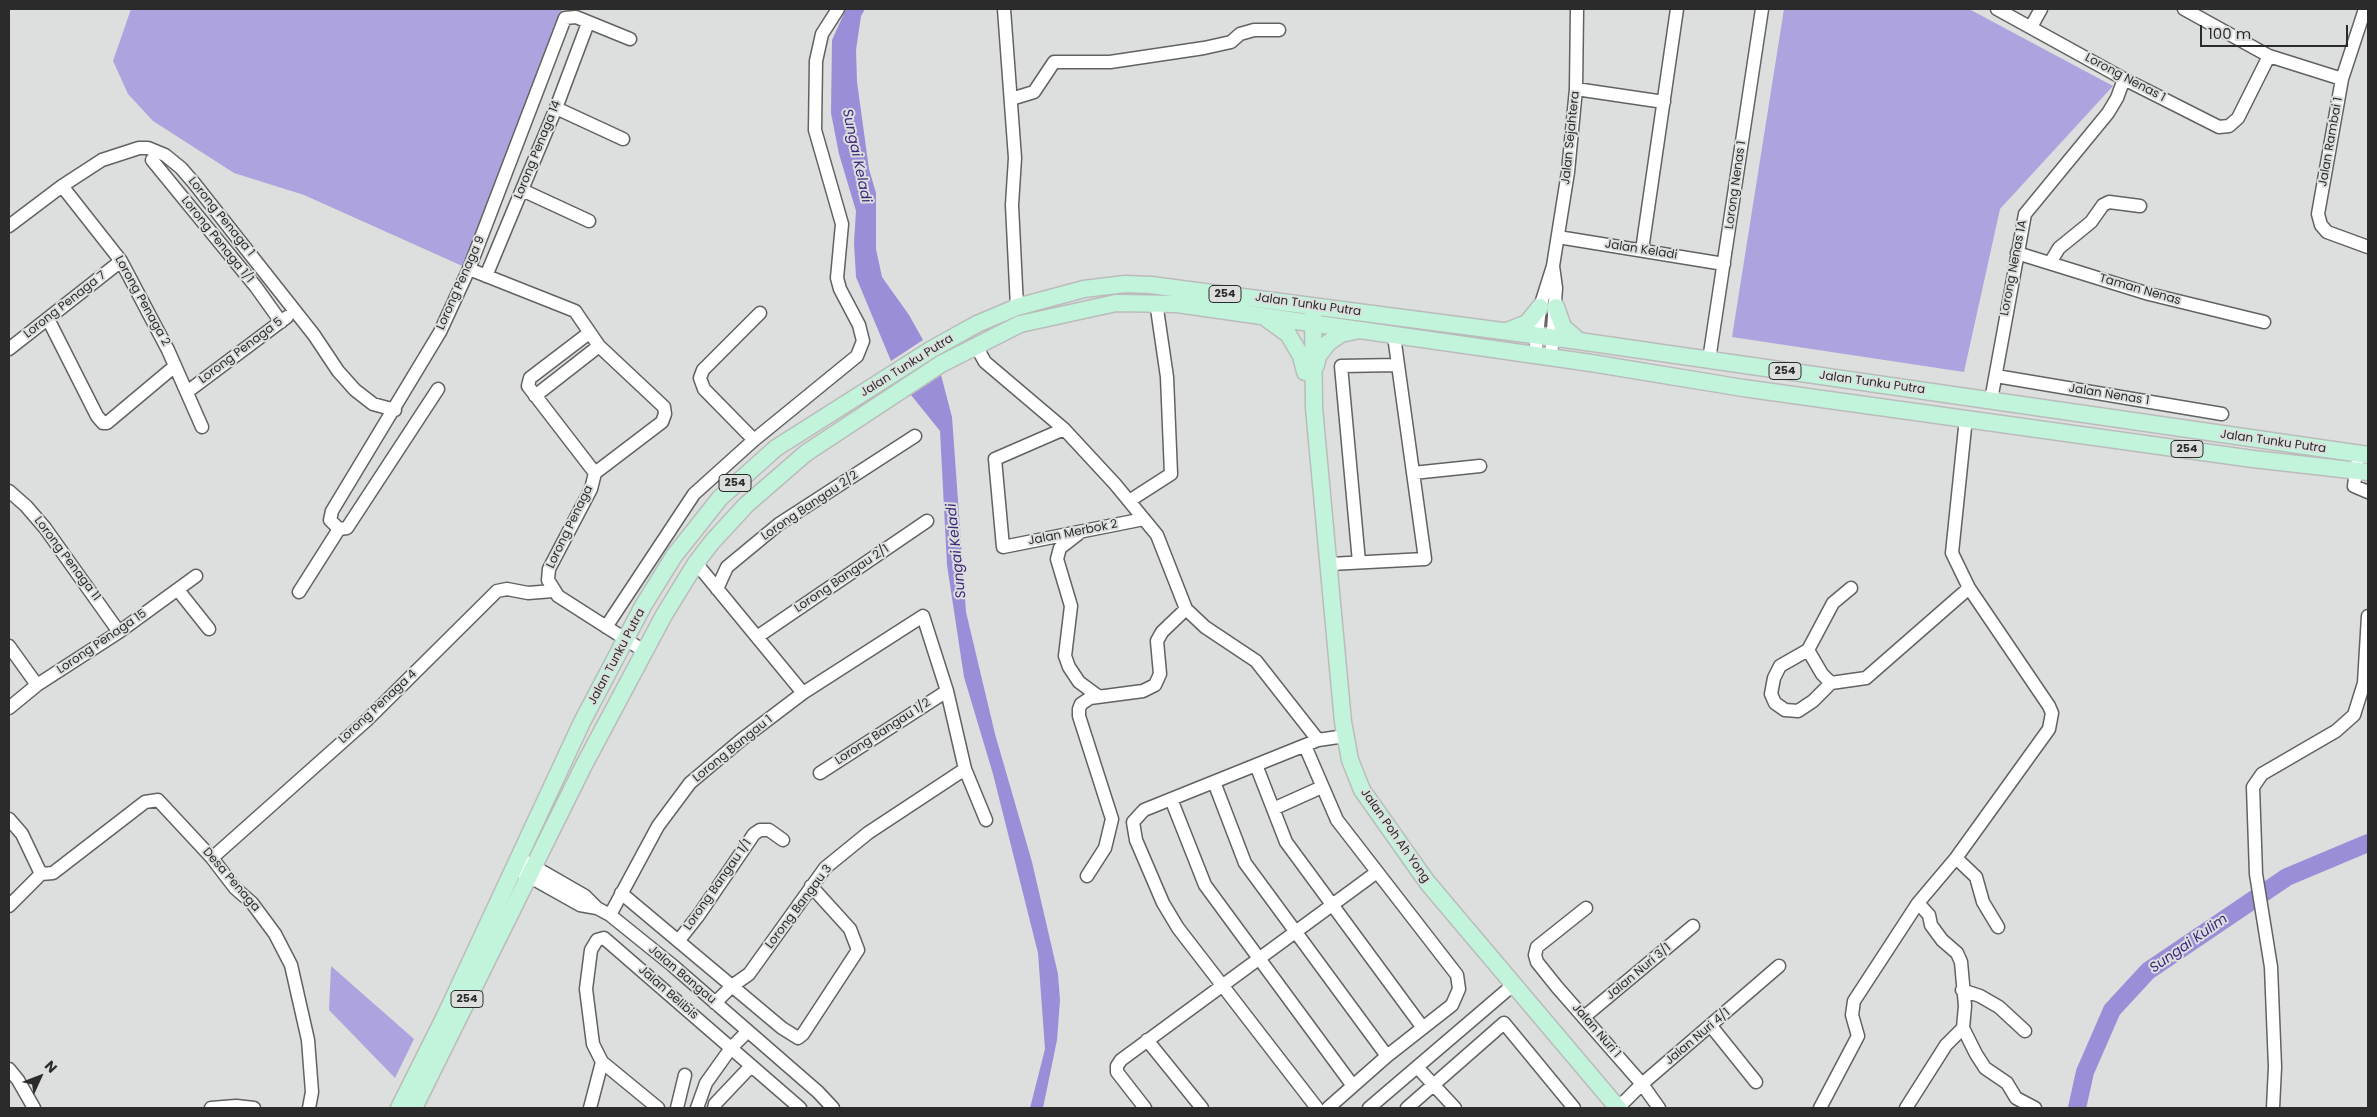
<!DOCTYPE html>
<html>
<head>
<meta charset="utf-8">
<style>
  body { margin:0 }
  #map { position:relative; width:2377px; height:1117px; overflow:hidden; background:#dcdfdd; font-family:Poppins,sans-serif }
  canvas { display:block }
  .frame { position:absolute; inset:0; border:10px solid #2a2b2a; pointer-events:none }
  .north { position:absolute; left:15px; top:1052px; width:50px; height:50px; -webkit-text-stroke:4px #dcdfdd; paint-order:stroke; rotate:47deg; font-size:14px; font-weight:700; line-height:20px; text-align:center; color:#2a2b2a }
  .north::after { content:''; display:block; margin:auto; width:18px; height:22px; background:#2a2b2a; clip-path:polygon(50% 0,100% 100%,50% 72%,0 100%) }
  .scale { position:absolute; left:2200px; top:25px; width:148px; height:22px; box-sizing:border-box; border:2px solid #2a2b2a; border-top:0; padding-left:6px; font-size:15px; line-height:18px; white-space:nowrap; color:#2a2b2a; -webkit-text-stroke:4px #dcdfdd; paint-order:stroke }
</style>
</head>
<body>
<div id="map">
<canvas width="2377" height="1117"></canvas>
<div class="frame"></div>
<div class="north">N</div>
<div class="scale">100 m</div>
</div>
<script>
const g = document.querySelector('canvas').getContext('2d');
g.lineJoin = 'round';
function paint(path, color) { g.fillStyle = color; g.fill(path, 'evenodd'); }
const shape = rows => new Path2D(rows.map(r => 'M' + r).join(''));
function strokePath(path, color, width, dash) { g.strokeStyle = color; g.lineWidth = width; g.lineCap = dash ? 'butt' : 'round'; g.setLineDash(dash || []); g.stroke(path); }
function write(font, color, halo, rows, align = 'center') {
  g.font = font + ' Poppins,sans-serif'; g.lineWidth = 4; g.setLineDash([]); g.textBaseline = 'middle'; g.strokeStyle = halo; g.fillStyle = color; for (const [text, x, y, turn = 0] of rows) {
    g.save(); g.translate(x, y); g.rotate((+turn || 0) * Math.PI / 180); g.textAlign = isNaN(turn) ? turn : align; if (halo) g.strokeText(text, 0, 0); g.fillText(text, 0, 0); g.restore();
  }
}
paint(shape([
  [131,9,561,9,565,18,469,269,304,195,234,173,153,121,128,94,113,61],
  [1784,9,1969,9,2113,86,2000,209,1964,372,1732,337],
  [331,966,414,1039,395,1078,329,1010]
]), '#ada4df');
paint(shape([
  [846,9,865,9,861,16,856,50,857,82,869,169,876,193,876,249,882,277,909,315,923,340,891,361,856,277,854,243,856,211,839,154,831,113,832,40],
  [941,375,952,417,966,612,995,734,1032,862,1058,974,1060,1000,1057,1040,1043,1108,1030,1108,1045,1049,1038,953,993,774,964,677,947,565,940,431,911,395]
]), '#9b8ed9');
strokePath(shape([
  [2077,1108,2085,1072,2112,1010,2148,971,2287,877,2368,843]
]), '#9b8ed9', 18);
const minor = shape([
  [1004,9,1015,158,1012,205,1017,307],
  [1997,9,2124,79,2219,127,2229,126,2238,118,2269,56],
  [2184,9,2269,56,2342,79],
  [2365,9,2342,79,2318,214,2321,225,2327,232,2368,247],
  [565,18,576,17,630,39],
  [2031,27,2041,9],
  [1576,89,1664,102],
  [1011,99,1034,92,1054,62,1110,62,1204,48,1231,42,1240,34,1254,30,1279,30],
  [556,108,623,139],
  [152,160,256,287,281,322],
  [62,186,121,261,168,350,202,427],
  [522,190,589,221],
  [9,226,62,186,102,160,139,148,148,148,165,155,181,168,194,183,314,335,338,371,355,390,373,404,395,410],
  [1558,237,1724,264],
  [1642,250,1677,9],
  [2017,253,2149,294,2264,322],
  [2050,263,2059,248,2091,222,2103,205,2109,202,2140,206],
  [469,269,575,311,599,346,664,407,665,414,662,422,595,473],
  [486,276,556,108,588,23],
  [48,319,97,416,103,423,107,423,175,366],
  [589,333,530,378,528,386,595,473],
  [976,346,985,362,1064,429,1115,484,1157,535,1186,609,1205,627,1256,661,1318,740],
  [9,349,121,261],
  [1535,356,1540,307,1553,266,1568,172,1576,89,1577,9],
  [1551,358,1556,288,1553,266],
  [1709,360,1762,9],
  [1996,376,2222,414],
  [187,392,287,317],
  [535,396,599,346],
  [1991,400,2025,214,2108,113,2117,98,2124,79],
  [1064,429,995,459,1003,547,1144,519],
  [754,440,704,389,700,378,703,370,760,313],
  [2357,464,2354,486,2368,492],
  [595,473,591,489,549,569,548,580,558,596,644,651],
  [1413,473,1480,466],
  [9,491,26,506,45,528,119,632],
  [1129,501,1171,474,1167,377,1156,302],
  [339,529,330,520,332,511,440,332,469,269,565,18],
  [339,529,347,528,438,389],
  [1078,534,1060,548,1057,559,1071,606,1065,656,1069,667,1079,682,1098,696],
  [1359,562,1341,366,1397,365],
  [696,563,803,693],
  [1330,564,1425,559,1394,336],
  [1851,588,1833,603,1808,650,1780,666,1774,678,1771,694,1775,703,1785,710,1798,711,1813,701,1831,683,1866,678,1969,588],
  [717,589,727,567,779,524,915,436],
  [178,590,209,629],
  [299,592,339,529],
  [606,627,694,494,754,440,857,356,863,341,859,325,840,289,837,278,842,224,815,130,816,61,822,34,838,9],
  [757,637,927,521],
  [9,646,37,685],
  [1808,650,1822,674,1831,683],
  [9,708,37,685,119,632,196,576],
  [1305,746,1337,820,1457,975,1459,989,1452,1005,1387,1056,1328,1108],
  [1256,765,1286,842,1423,1028],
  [820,773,947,691],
  [1214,782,1245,863,1387,1056],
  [1171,799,1205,885,1353,1086],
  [1273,809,1322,787],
  [9,819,22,834,41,874],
  [212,858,367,720,497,591,507,589,528,593,553,591],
  [519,858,585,896,597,908,610,915,672,965,818,1092,833,1108],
  [1956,858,1976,877,1983,902,1998,927],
  [514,868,580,905,597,908],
  [41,874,53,873,145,802,158,800,212,858,235,888,252,903,275,934,291,965,308,1040,312,1092,309,1108],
  [1087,876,1105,848,1112,819,1079,716,1079,709,1081,704,1090,698,1143,691,1155,685,1160,674,1157,641,1162,632,1186,609],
  [621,893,782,1028,798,1038,803,1034,858,950,850,929,811,886],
  [1918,903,1929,915,1931,925,1942,940,1957,953,1961,962,1965,1006,1963,1028,1976,1054,1985,1068,2007,1083,2016,1098,2035,1108],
  [9,906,41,874],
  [1586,908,1537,947,1535,955,1537,962,1557,987,1642,1084,1659,1108],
  [610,915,658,826,690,783,741,740,803,693,923,616,947,691,965,769,986,820],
  [679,940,698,916,754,834,760,830,769,830,783,840],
  [1962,990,1980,996,1999,1007,2025,1031],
  [715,1003,732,986,749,974,825,868,868,833,965,769],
  [1584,1017,1693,926],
  [1711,1026,1756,1082],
  [1147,1040,1202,1108],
  [1417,1067,1455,1108],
  [9,1069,18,1080,34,1108],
  [211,1108,236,1106,254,1108],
  [590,1108,602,1062],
  [658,1108,602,1062,593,1044,586,989,591,950,597,940,604,938,800,1108],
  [677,1108,685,1075],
  [697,1108,706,1083,731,1048,747,1032],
  [714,1108,715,1104,751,1066],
  [1145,1108,1117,1072,1117,1066,1121,1060,1377,872],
  [1317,1108,1178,928,1163,903,1136,840,1133,822,1144,810,1318,740,1345,736],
  [1369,1108,1513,985],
  [1407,1108,1504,1023,1574,1108],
  [1618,1108,1642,1084,1779,966],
  [1820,1108,1858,1036,1852,1015,1854,1001,1918,903,1956,858,2049,729,2052,713,2049,706,1969,588,1952,553,1966,418],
  [1906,1108,1946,1045,1963,1028],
  [2273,1108,2275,1067,2271,967,2256,874,2253,787,2262,774,2336,731,2354,715,2364,683,2368,616]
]);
const major = shape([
  [1556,307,1563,327,1579,341],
  [1313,313,1314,408,1343,722,1350,760,1362,790,1427,882,1618,1108],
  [1267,319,1288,334,1301,356,1305,372],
  [1507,331,1527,323,1540,307],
  [1316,365,1318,356,1328,343,1341,334,1355,331],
  [399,1108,446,1014,582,722,643,606,674,556,720,498,776,448,932,349,977,324,1017,307,1084,289,1125,284,1151,285,1579,341,2368,455],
  [414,1108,584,765,664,615,696,563,712,542,746,505,806,453,941,364,1020,324,1116,303,1177,304,1591,363,1743,388,2253,459,2368,472]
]);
strokePath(minor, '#606361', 15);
strokePath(major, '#bbb', 19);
strokePath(minor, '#fff', 12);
strokePath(major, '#c2f4dc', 16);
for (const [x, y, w] of [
  [1225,294,32],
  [1785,371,32],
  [2187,449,32],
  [735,483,32],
  [467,999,32]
]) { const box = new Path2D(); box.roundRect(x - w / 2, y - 8.5, w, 17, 4); g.fillStyle = '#dcdfdd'; g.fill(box); strokePath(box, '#2a2b2a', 1); }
write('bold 11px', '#2a2b2a', null, [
  ["254",1225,294],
  ["254",1785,371],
  ["254",2187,449],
  ["254",735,483],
  ["254",467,999]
]);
write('12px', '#2a2b2a', '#dcdfdd', [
  ["Lorong Nenas 1",2125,78,28],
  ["Jalan Sejahtera",1571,138,-84],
  ["Jalan Rambai 1",2331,142,-80],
  ["Lorong Penaga 14",538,150,-68],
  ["Lorong Nenas 1",1736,185,-82],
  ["Lorong Penaga 1",221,217,51],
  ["Lorong Penaga 1/1",217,240,51],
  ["Jalan Keladi",1641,250,9],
  ["Lorong Nenas 1A",2014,268,-79],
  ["Lorong Penaga 9",461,283,-66],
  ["Taman Nenas",2140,290,16],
  ["Lorong Penaga 2",142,301,61],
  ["Lorong Penaga 7",65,305,-38],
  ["Jalan Tunku Putra",1308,305,8],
  ["Lorong Penaga 5",241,351,-37],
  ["Jalan Tunku Putra",907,366,-32],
  ["Jalan Tunku Putra",1872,383,8],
  ["Jalan Nenas 1",2109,395,9],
  ["Jalan Tunku Putra",2273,442,8],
  ["Lorong Bangau 2/2",810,506,-34],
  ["Lorong Penaga",570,527,-64],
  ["Jalan Merbok 2",1073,533,-11],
  ["Lorong Penaga 11",67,559,53],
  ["Lorong Bangau 2/1",842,579,-34],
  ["Lorong Penaga 15",102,642,-34],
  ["Jalan Tunku Putra",617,657,-62],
  ["Lorong Penaga 4",378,707,-43],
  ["Lorong Bangau 1/2",883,732,-33],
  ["Lorong Bangau 1",733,749,-39],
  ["Jalan Poh Ah Yong",1395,836,55],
  ["Desa Penaga",231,880,49],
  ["Lorong Bangau 1/1",718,885,-55],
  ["Lorong Bangau 3",799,907,-53],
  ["Jalan Nuri 3/1",1639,972,-40],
  ["Jalan Bangau",682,975,40],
  ["Jalan Belibis",668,993,41],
  ["Jalan Nuri 1",1596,1031,49],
  ["Jalan Nuri 4/1",1698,1037,-40]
]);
write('italic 14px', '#3f257d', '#dcdfdd', [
  ["Sungai Keladi",856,156,78],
  ["Sungai Keladi",957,551,-96],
  ["Sungai Kulim",2189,944,-35]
]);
</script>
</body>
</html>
